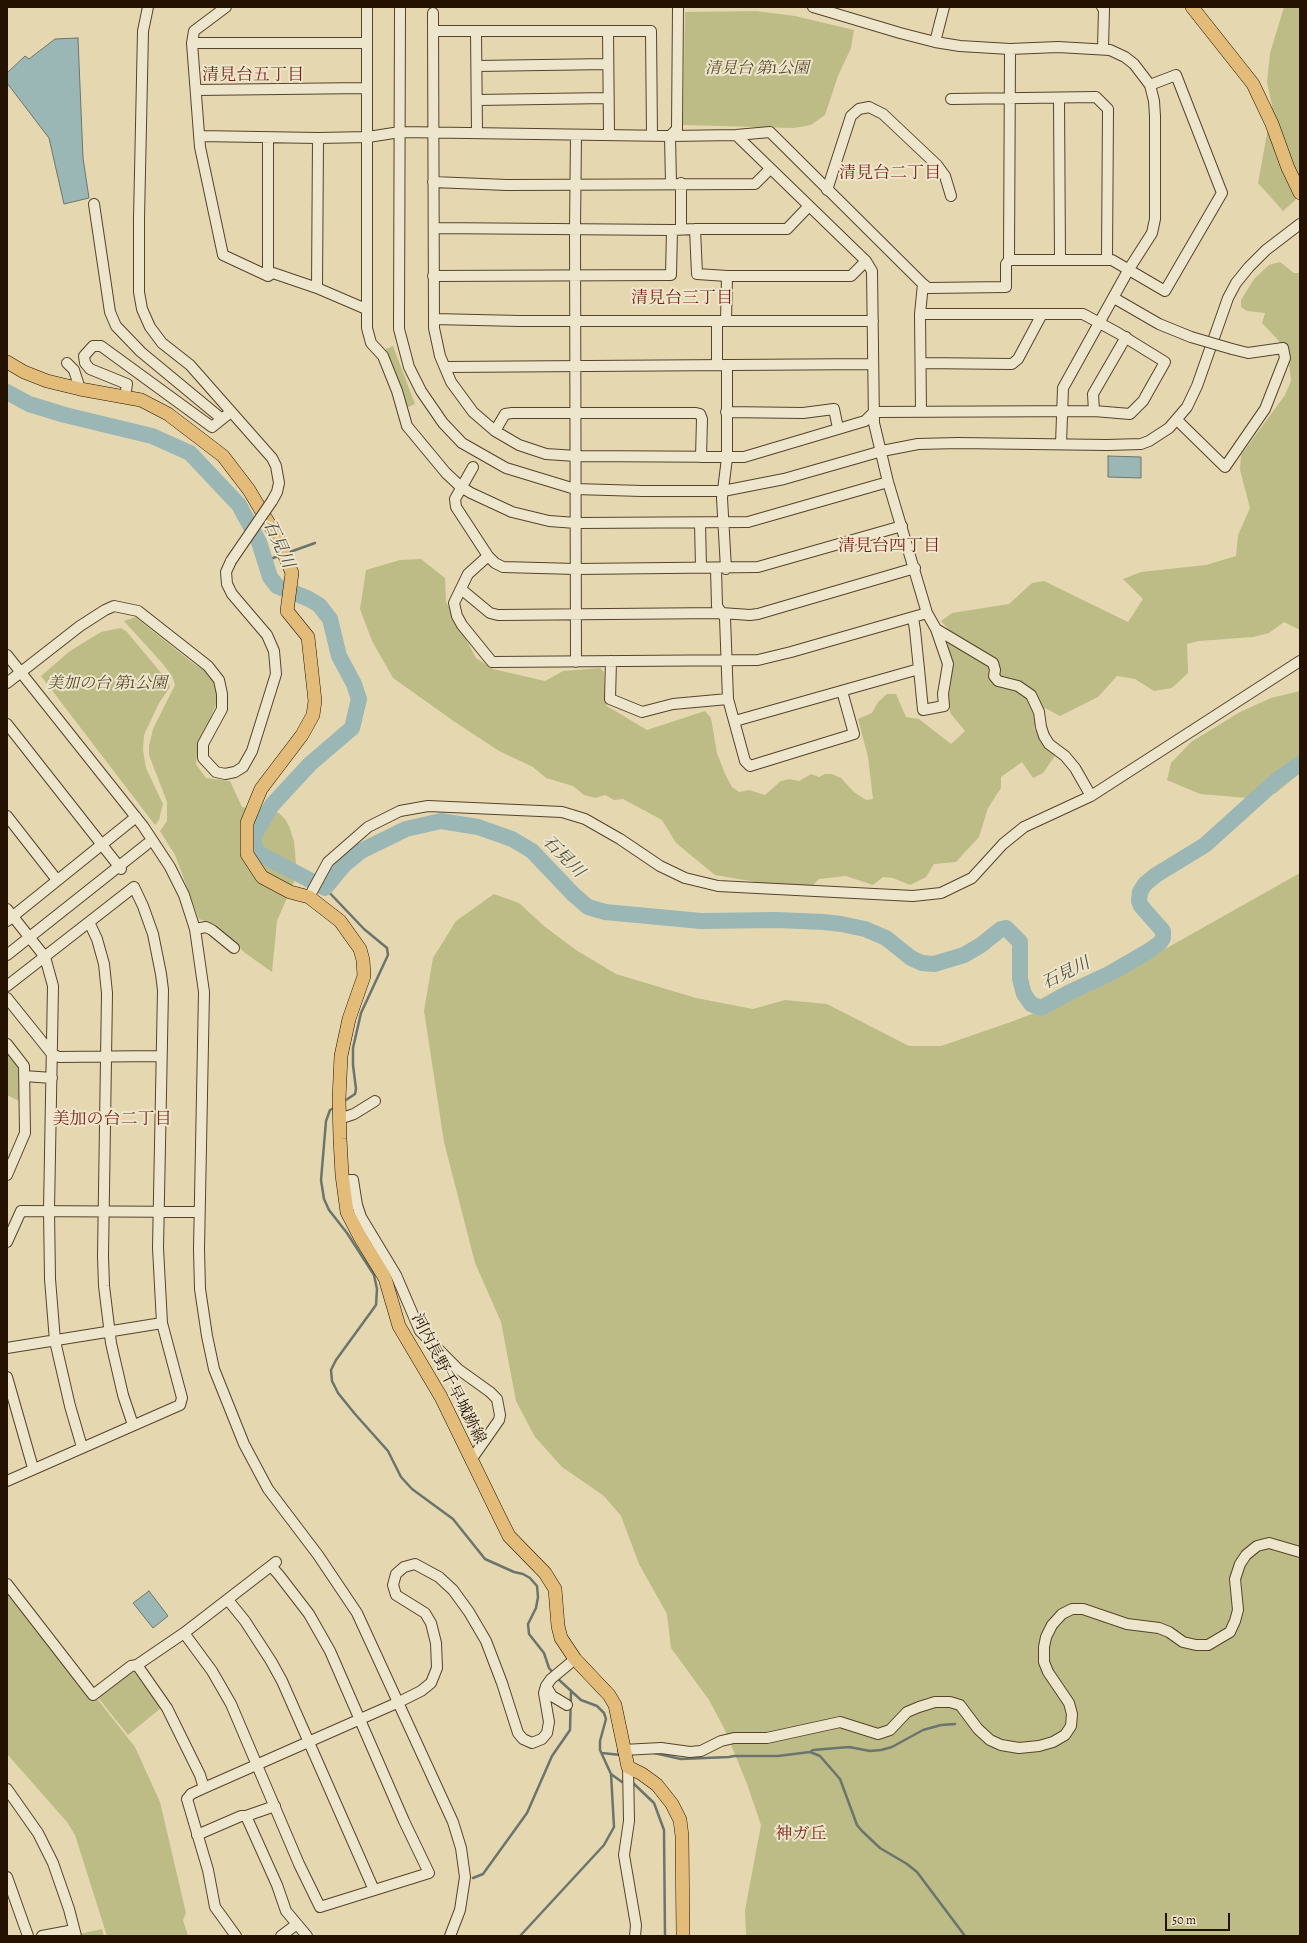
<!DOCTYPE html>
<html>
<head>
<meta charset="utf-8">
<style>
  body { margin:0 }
  #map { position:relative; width:1307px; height:1943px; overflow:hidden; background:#e5d8b1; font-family:Alegreya,serif }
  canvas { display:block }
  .frame { position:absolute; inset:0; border:8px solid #251100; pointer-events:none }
  .scale { position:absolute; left:1165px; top:1913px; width:65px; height:18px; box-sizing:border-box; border:2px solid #251100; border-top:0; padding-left:5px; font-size:12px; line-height:14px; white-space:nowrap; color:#251100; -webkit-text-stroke:3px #eee6cc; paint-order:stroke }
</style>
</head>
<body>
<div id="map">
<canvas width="1307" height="1943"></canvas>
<div class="frame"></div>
<div class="scale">50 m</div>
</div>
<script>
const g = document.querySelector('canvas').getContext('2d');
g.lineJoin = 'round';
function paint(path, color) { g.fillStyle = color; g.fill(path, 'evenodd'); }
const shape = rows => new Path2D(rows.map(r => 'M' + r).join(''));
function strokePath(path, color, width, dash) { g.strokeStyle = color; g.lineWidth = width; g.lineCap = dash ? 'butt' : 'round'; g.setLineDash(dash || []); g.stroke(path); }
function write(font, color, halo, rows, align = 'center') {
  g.font = font + ' Alegreya,"Noto Serif JP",serif'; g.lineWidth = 4; g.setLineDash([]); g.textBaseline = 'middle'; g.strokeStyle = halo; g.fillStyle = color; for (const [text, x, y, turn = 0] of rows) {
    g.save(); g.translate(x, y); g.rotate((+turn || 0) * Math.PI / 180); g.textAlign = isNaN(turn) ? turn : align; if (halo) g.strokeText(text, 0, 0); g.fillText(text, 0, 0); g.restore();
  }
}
paint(shape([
  [1284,7,1300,7,1300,196,1283,211,1258,183,1272,106,1267,82,1270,53],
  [756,11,795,16,854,30,851,48,838,76,825,115,811,125,794,128,683,125,685,12],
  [1280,262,1294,273,1300,273,1300,630,1284,622,1269,633,1253,637,1199,641,1187,644,1188,673,1172,688,1154,691,1135,679,1117,676,1098,697,1060,716,1045,708,1034,728,1045,747,1053,751,1055,756,1043,773,1033,778,1022,762,1001,777,1001,788,988,808,979,837,956,862,934,864,926,877,910,885,893,878,883,877,873,885,846,876,819,879,811,887,791,888,715,875,676,843,662,820,623,799,614,800,605,795,595,798,584,795,573,786,546,778,533,767,499,751,455,722,393,678,372,641,360,609,366,570,400,560,421,559,445,578,446,602,476,658,493,669,545,681,563,671,600,668,604,672,605,698,607,706,647,730,705,711,711,718,717,753,725,774,732,787,739,792,749,790,765,795,781,781,789,779,799,781,811,774,819,777,825,774,832,774,841,778,854,792,866,800,873,799,868,757,858,719,872,713,878,702,887,694,896,694,906,717,919,719,951,744,965,731,951,714,948,704,953,663,948,647,949,630,941,621,952,613,1009,604,1032,583,1044,581,1128,622,1143,599,1123,579,1141,572,1206,565,1236,556,1238,535,1250,508,1240,470,1241,455,1285,395,1291,381,1288,355,1278,340,1262,323,1265,313,1247,311,1241,307,1241,300,1254,279,1269,265],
  [393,346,415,404,404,409,382,351],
  [135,617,194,664,209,673,216,687,217,702,209,721,198,741,196,764,206,778,230,781,242,807,279,813,285,819,289,826,294,841,297,875,277,921,272,972,245,953,216,925,199,919,175,855,160,831,167,821,167,802,149,755,149,746,153,729,175,685,172,676,162,663,124,621],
  [121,628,127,632,168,681,170,687,159,703,144,735,143,750,146,768,163,804,159,820,155,825,41,676,70,651,101,632],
  [1300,691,1300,773,1276,793,1247,798,1200,794,1167,780,1171,763,1191,742,1240,712,1271,698],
  [1300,873,1300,1936,746,1936,745,1910,761,1825,747,1784,725,1730,709,1700,671,1648,667,1614,639,1564,621,1516,604,1496,562,1467,535,1437,516,1401,501,1322,475,1263,444,1142,424,1011,433,958,456,921,494,894,519,903,544,926,576,950,616,974,696,998,753,1009,785,1000,827,1004,909,1046,941,1046,1008,1023,1087,993],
  [7,1049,22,1067,21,1102,7,1095],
  [7,1584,135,1747,160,1802,186,1913,183,1920,188,1936,107,1936,75,1835,67,1822,7,1754],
  [132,1669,161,1708,128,1735,96,1695],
  [102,1929,104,1936,80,1936,79,1934]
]), '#bdbc86');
const water = shape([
  [78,38,83,158,89,198,64,204,49,138,7,83,7,73,25,56,29,59,55,39,78,38],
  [1108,456,1141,457,1141,478,1108,477,1108,456],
  [149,1591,168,1616,153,1628,133,1603,149,1591]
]);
paint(water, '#9ab7b6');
strokePath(water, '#6b756d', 1);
strokePath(shape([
  [287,553,315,543],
  [265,561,281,555],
  [325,888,364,929,387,948,388,955,361,1013,353,1048,353,1065,356,1089,355,1094,343,1102],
  [336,1107,330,1110,326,1121,321,1180,324,1199,329,1210,347,1233,374,1275,377,1289,376,1305,336,1360,331,1370,332,1381,338,1393,355,1414,388,1451,401,1477,412,1489,453,1519,485,1559,514,1572,523,1574,530,1578,537,1586,538,1597,536,1608,528,1624,529,1634,544,1653,549,1668,554,1674],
  [810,1752,813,1750,849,1747,870,1751,881,1750,892,1747,923,1730,941,1725,955,1724],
  [602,1753,621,1755],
  [654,1753,681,1759,729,1757,734,1756,778,1756,810,1752,820,1756,840,1779,857,1825,862,1831,880,1848,907,1864,917,1872,965,1936],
  [611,1774,622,1782],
  [633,1783,654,1803,664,1830,665,1936],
  [473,1878,483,1874,527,1813,552,1756,570,1730,571,1692],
  [520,1936,604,1845,614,1827,611,1774,600,1750,600,1741,606,1719,604,1713,597,1706,581,1700,557,1678]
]), '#6b756d', 2.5);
strokePath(shape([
  [7,392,29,404,65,415,152,436,190,453,239,505,259,542,270,577,277,586,309,599,319,605,330,619,339,656,354,684,359,699,352,728,310,764,272,805,253,837,256,852,325,888,345,864,361,851,406,829,441,821,478,827,512,839,532,851,573,894,588,907,605,912,701,921,776,920,824,922,841,924,865,929,886,938,911,958,922,963,934,964,964,955,981,945,1001,929,1006,928,1020,942,1020,979,1024,994,1031,1004,1041,1008,1070,992,1109,974,1147,952,1160,943,1163,938,1163,931,1141,906,1139,901,1140,892,1145,884,1156,875,1205,845,1277,780,1300,764]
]), '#9ab7b6', 16);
const minor = shape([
  [148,7,143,31,139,219,139,292,142,309,150,327,162,343,190,365,272,458,276,466,279,483,277,492,272,501],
  [226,7,194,31,192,43,200,147,223,255,268,276],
  [367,7,367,328,371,343,383,356,397,391,407,426,446,473,461,487,471,493,512,512,549,521,576,523,748,522,888,482],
  [400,7,399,329,409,367,421,391,443,423,462,443,506,468,575,489,642,491,723,491,784,479,882,451,918,444,958,443,1107,445,1141,444,1149,441,1169,428,1187,407,1197,386,1228,298,1236,283,1249,267,1266,250,1300,224],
  [813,7,900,33,935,42,960,46,1010,49,1058,47,1110,50,1125,57,1134,64,1150,85,1154,101,1155,116,1155,219,1152,233,1129,269,1063,388,1061,444],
  [1102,7,1104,9,1103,48],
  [433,13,434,328,440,356,451,382,473,412,495,431,519,445,546,454,576,456,744,457,865,421,874,412,1094,411,1130,414,1143,401,1165,362,1118,333,1083,314,920,314],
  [433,31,651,31,652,135],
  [476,31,477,133],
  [608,31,609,134],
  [935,42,944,7],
  [192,43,367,43],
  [477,66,608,64],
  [196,90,366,88],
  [1059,98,1060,260],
  [951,99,1096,97,1108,109,1107,260],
  [477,100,608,98],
  [736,135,866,261,872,271,874,423,888,482,927,613,936,629,993,663,995,670,994,676,998,681,1018,686,1031,695,1039,712,1041,727,1044,736,1049,744,1065,756,1075,768,1091,796],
  [199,136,318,138,368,137,400,132,670,136,736,135,770,132,923,284,928,288,1006,287,1006,264,1009,260,1010,49],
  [433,182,507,185,755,184,770,169],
  [671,183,670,136,677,129,678,7],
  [681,183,681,229],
  [827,190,851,116,859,109,869,107,883,114,937,165,945,176,951,196],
  [94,204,110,312,116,326,141,352,222,419],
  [434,228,672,230,695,229,787,229,808,207],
  [695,229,697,274,727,276,851,276,866,261],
  [1009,260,1112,260,1165,291,1222,193,1176,75,1150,85],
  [268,276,268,138],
  [268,276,273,273,317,288,366,309],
  [433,276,671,275,672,230],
  [317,288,318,138],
  [1114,298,1159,324,1191,337],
  [434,319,520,321,873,321],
  [717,321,717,365],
  [726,321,727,276],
  [67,363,74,370,80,389],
  [921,363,1012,364,1018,359,1042,314],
  [445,367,873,364],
  [125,397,127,384,90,369,85,363,84,356,93,346,101,346,212,427,227,415],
  [1094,411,1093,394,1126,337],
  [726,412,803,413,834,409,838,428],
  [921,412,920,314,923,284],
  [1177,420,1225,467,1265,409,1285,358,1283,348,1248,353,1232,349],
  [495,431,505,414,512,413,696,413,700,414,702,419,701,457],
  [473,467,455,499,456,507,488,556,495,563,503,567,576,569,758,567,902,526],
  [700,523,701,567],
  [488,556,468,574,454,603,457,616,462,625,492,662,758,660,791,652,927,613],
  [716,569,717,606,725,618,728,699,745,761,750,766,854,734,842,691],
  [726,569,722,498,727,458,727,366],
  [461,589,490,613,498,615,721,613,750,615,758,614,915,568],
  [7,655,143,826,170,867,184,895,195,929,204,992,199,1249,200,1289,207,1336,214,1369,244,1444,268,1489,318,1555,357,1613,453,1822,461,1848,465,1877,460,1910,450,1936],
  [611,661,610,699,642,712,673,704,728,699],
  [576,662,575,229,576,135],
  [919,669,923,710,944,706,943,694,948,664,936,629],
  [7,683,80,626,105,610,114,606,138,611,208,666,219,680,222,694,222,709,203,744,203,758,216,772,225,774,235,772,243,767,252,751,276,674,274,651,267,635,232,594,227,584,226,572,231,561],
  [735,721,919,669,915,630,913,618],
  [7,724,121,869],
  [7,816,57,880],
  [309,897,328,862,368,827,400,811,428,806,562,812,585,819,620,839,660,866,685,878,718,886,913,896,941,893,972,878,1003,844,1024,827,1091,796,1300,661],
  [7,909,45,957,53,986,49,1210,50,1279,55,1341,70,1406,82,1447],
  [7,921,136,817],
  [89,922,97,939,104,964,107,993,103,1256,104,1286,111,1343,123,1395,133,1425],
  [195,929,206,927,212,930,234,948],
  [7,955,147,844],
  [7,986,134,887,143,906,153,934,161,974,163,990,158,1248,162,1323,182,1398,180,1405,7,1481],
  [7,998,52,1054,59,1057,160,1056],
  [7,1044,24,1066,25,1133,7,1175],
  [24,1076,52,1078],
  [339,1119,354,1114,375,1101],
  [351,1198,350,1180,353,1180,357,1205,361,1217,396,1275,420,1331,458,1369,490,1392,497,1399,500,1415,499,1420,471,1460],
  [7,1242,21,1211,199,1212],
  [7,1348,162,1323],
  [7,1377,33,1468],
  [7,1584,93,1695,131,1666,137,1665,184,1633,276,1562],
  [228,1600,245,1621,271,1661,282,1681,374,1890],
  [184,1633,212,1671,231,1704,299,1864,320,1907,429,1873,404,1821,330,1651,309,1614,279,1575,271,1566],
  [137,1665,167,1708,200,1775,204,1788],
  [546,1686,552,1696,567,1705],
  [623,1750,661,1748,690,1752,701,1751,721,1741,734,1738,767,1738,840,1722,878,1734,890,1730,907,1712,919,1707,935,1702,950,1702,960,1705,978,1729,990,1740,1001,1745,1019,1748,1039,1746,1053,1742,1065,1735,1071,1726,1072,1714,1069,1703,1048,1672,1044,1662,1044,1647,1046,1637,1052,1625,1062,1614,1072,1609,1083,1609,1127,1624,1159,1628,1169,1632,1183,1642,1196,1645,1208,1645,1230,1632,1235,1621,1238,1610,1235,1579,1240,1564,1246,1555,1257,1546,1269,1543,1300,1552],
  [628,1767,629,1821,624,1855,636,1925,635,1936],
  [7,1789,38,1833,53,1863,69,1909,76,1936],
  [275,1806,246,1816,277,1885,286,1911,307,1936],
  [197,1835,241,1816,246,1816],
  [7,1877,28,1936],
  [42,1936,74,1930],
  [236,1936,215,1907,208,1870,187,1799,191,1794,204,1788,399,1702,421,1691,431,1683,437,1668,436,1643,431,1623,425,1613,396,1595,393,1585,396,1574,404,1567,415,1564,439,1577,453,1590,469,1612,486,1641,502,1683,518,1733,523,1739,532,1743,542,1739,547,1733,549,1722,544,1693,546,1686,551,1679,575,1659],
  [281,1936,297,1924]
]);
const major = shape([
  [1192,7,1253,84,1272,124,1288,168,1300,193],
  [7,362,24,372,47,381,80,389,141,400,168,414,223,456,249,490,277,537,292,573,287,611,308,637,315,701,313,715,302,735,261,789,247,823,247,854,262,877,290,892,309,897,340,921,360,949,363,960,364,976,349,1019,341,1056,339,1099,340,1139,342,1175,347,1212,360,1237,385,1278,399,1326,441,1397,499,1516,509,1536,545,1573,555,1589,558,1626,561,1638,575,1659,609,1695,615,1705,628,1767,642,1774,657,1785,672,1804,680,1820,682,1836,683,1936]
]);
strokePath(minor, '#55432c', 12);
strokePath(major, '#251100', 14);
strokePath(minor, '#eee6cc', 10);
strokePath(major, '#e2bc78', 13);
const minorBridge = shape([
  [1191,337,1232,349],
  [231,561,272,501]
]);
strokePath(minorBridge, '#55432c', 12, []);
strokePath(minorBridge, '#eee6cc', 10);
write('italic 16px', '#5a4d2f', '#eee6cc', [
  ["清見台 第1公園",757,69],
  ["美加の台 第1公園",107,684]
]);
write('16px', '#251100', '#eee6cc', [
  ["河内長野千早城跡線",448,1379,63]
]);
write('17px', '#7a1f14', '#eee6cc', [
  ["清見台五丁目",253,76],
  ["清見台二丁目",890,174],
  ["清見台三丁目",682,299],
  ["清見台四丁目",889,547],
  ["美加の台二丁目",112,1120],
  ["神ガ丘",801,1835]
]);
write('italic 17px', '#4e4b40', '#eee6cc', [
  ["石見川",278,544,66],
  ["石見川",563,857,45],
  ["石見川",1066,974,-26]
]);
</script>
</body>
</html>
